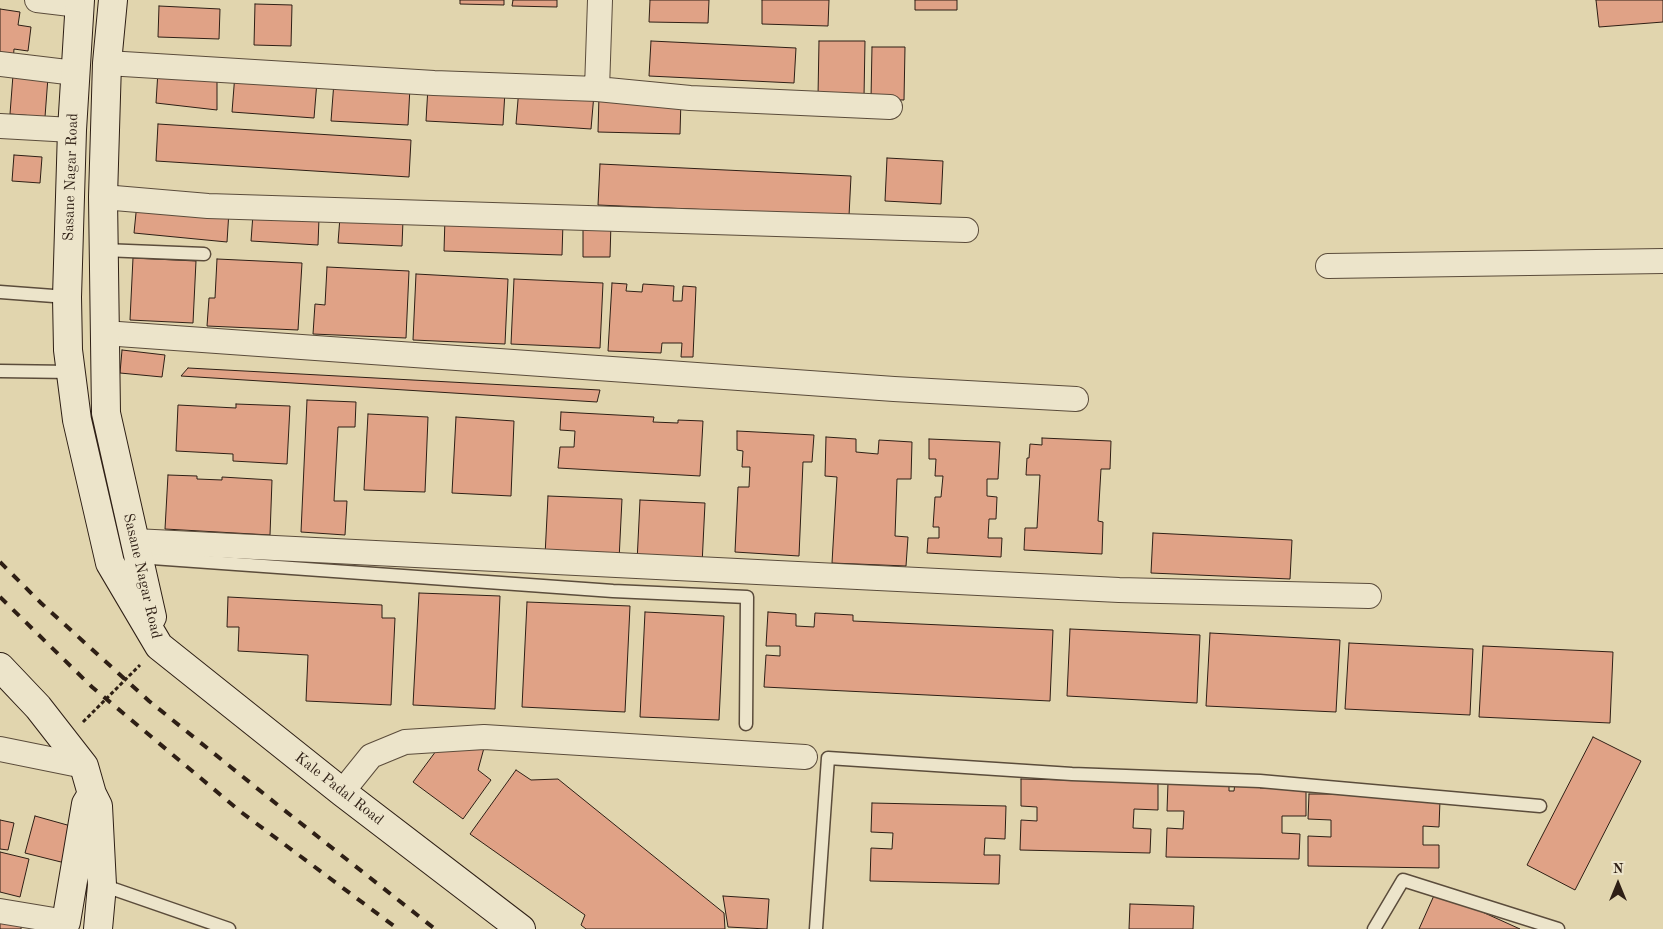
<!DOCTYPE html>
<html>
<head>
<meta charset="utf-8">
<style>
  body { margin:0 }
  #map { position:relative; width:1663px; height:929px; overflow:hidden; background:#e1d5ae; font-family:"Old Standard TT",serif }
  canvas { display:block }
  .north { position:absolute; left:1593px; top:859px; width:50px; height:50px; -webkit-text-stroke:4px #ece4ca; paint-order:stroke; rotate:0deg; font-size:14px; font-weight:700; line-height:20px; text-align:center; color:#2e1f15 }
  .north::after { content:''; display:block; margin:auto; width:18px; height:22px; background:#2e1f15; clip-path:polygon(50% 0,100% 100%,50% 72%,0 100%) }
</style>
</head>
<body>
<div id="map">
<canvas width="1663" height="929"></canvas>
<div class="north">N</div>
</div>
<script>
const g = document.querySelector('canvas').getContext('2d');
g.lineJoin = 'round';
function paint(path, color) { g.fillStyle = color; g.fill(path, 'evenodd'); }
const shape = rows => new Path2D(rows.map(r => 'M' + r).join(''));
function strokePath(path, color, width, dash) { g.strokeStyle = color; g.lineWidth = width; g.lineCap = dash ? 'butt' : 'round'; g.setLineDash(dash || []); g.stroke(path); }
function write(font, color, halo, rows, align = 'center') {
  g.font = font + ' "Old Standard TT",serif'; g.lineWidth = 4; g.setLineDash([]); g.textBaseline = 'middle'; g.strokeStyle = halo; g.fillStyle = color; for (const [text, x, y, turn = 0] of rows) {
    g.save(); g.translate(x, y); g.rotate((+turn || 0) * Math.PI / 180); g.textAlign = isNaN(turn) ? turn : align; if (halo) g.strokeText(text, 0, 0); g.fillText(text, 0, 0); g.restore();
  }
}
const building = shape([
  [460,0,504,0,504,5,460,4,460,0],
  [513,0,557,0,557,7,512,6,513,0],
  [650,0,709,0,708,23,649,22,650,0],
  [762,0,829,0,828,26,762,24,762,0],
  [915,0,957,0,957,10,915,10,915,0],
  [1596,0,1663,0,1663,22,1599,27,1596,0],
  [255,4,292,5,291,46,254,45,255,4],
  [159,6,220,9,219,39,158,37,159,6],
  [0,9,20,12,18,25,31,27,28,51,14,49,13,62,0,60,0,9],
  [651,41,796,48,794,83,649,76,651,41],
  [819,41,865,41,864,97,818,96,819,41],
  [872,47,905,47,904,100,871,99,872,47],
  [158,71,217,76,217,110,156,103,158,71],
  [235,74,317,81,314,118,232,112,235,74],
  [13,75,48,77,45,117,10,114,13,75],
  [334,82,410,87,408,125,331,121,334,82],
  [428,87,505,91,503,125,426,121,428,87],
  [519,88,594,94,591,129,516,124,519,88],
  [599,96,681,99,680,134,598,132,599,96],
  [158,124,411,140,409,177,156,161,158,124],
  [14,155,42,157,40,183,12,181,14,155],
  [887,158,943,161,941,204,885,201,887,158],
  [600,164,851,176,849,216,598,205,600,164],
  [137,203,229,211,227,242,134,233,137,203],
  [253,214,319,218,318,245,251,241,253,214],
  [340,217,403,220,402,246,338,243,340,217],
  [445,218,563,222,562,255,444,251,445,218],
  [583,223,611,223,610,257,583,257,583,223],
  [133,258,196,261,193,323,130,320,133,258],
  [217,259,302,263,298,330,207,326,209,298,215,298,217,259],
  [327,267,409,271,406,338,313,334,315,304,325,305,327,267],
  [416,274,508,279,505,344,413,340,416,274],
  [514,279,603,283,600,348,511,344,514,279],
  [612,283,627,284,626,291,642,292,643,284,674,286,673,301,682,301,683,286,696,287,693,357,681,357,682,343,662,343,661,353,608,351,612,283],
  [122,350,165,355,162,377,120,373,122,350],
  [188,368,600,390,597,402,181,376,188,368],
  [307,400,356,402,355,427,338,427,334,501,347,501,345,535,301,532,307,400],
  [236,404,290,406,287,464,233,461,233,454,176,451,178,405,236,408,236,404],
  [561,412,654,417,653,422,678,423,678,420,703,421,700,476,558,468,560,447,574,447,575,431,560,430,561,412],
  [368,414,428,417,425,492,364,490,368,414],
  [456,417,514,421,511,496,452,493,456,417],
  [737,431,814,435,812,462,803,462,799,556,735,552,738,487,749,487,750,467,742,467,743,451,737,450,737,431],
  [826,437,856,439,856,452,878,454,879,440,912,442,911,479,897,479,895,536,908,537,906,566,832,563,837,477,825,476,826,437],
  [1042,438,1111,441,1110,469,1101,469,1098,521,1103,522,1102,554,1024,550,1025,528,1037,528,1040,475,1026,475,1027,458,1029,458,1030,444,1042,445,1042,438],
  [929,439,1000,442,998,479,987,479,987,496,997,497,996,519,989,519,988,538,1002,538,1001,557,927,553,928,538,939,538,939,527,933,527,935,497,941,497,943,476,935,476,936,459,929,459,929,439],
  [168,475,197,476,197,479,222,480,222,477,272,480,270,535,165,529,168,475],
  [548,496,622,499,619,560,545,556,548,496],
  [640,500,705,503,702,565,637,562,640,500],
  [1153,533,1292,540,1290,579,1151,573,1153,533],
  [419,593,500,596,495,709,413,705,419,593],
  [228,597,382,605,382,618,395,618,391,705,306,701,308,655,238,651,239,627,227,627,228,597],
  [527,602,630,606,625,712,522,707,527,602],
  [645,612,724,616,719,720,640,717,645,612],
  [768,612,796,614,796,626,814,627,815,613,853,615,853,621,1053,630,1050,701,764,687,766,655,780,656,780,646,766,646,768,612],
  [1070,629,1200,635,1197,703,1067,696,1070,629],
  [1210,633,1340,640,1336,712,1206,706,1210,633],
  [1349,643,1473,649,1470,715,1345,709,1349,643],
  [1483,646,1613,652,1610,723,1479,717,1483,646],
  [1593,737,1641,761,1575,890,1527,865,1593,737],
  [484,748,478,770,491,780,463,819,413,782,436,751,484,748],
  [516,770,531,780,558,779,724,913,725,929,586,929,581,925,585,915,470,834,516,770],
  [1021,779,1158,782,1158,810,1134,809,1133,828,1151,829,1150,853,1020,850,1021,820,1037,821,1037,807,1021,806,1021,779],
  [1168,783,1229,784,1229,791,1234,791,1235,783,1260,785,1260,788,1306,789,1306,816,1282,816,1282,833,1300,834,1299,859,1166,857,1167,828,1183,829,1184,811,1167,811,1168,783],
  [1309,794,1345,794,1440,800,1439,827,1423,826,1423,845,1439,845,1439,868,1308,866,1308,836,1331,837,1331,820,1308,819,1309,794],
  [872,803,1006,806,1005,839,985,838,984,855,1000,855,999,884,870,881,871,848,892,849,893,833,871,832,872,803],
  [35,816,78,828,69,864,25,853,35,816],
  [0,820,14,823,8,850,0,849,0,820],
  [0,852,29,859,20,897,0,892,0,852],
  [1436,891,1520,929,1419,929,1436,891],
  [723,896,769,899,767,929,728,927,723,896],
  [1130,904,1194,906,1193,929,1129,929,1130,904],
  [0,914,22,918,21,929,0,929,0,914]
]);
paint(building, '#e0a286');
strokePath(building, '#2e1f15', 1);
const lane = shape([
  [103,250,204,254],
  [0,292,67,297],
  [0,371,71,372],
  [138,557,613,591,747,597,746,724],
  [102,885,229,929],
  [816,929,828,758,1072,774,1260,781,1540,806],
  [1374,929,1403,880,1558,929]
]);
const street = shape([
  [37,0,79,5],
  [107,63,434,83,597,89,690,98,890,107],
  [0,64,75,73],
  [597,89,600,0],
  [0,126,72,130],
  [103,197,208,206,966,230],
  [1328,266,1663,261],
  [104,333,894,389,1076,399],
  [134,541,1119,590,1369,596],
  [0,749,84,766],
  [342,792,371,756,405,742,484,737,805,757],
  [0,911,66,922]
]);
const secondary = shape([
  [80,0,72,130,67,297,68,350,77,420,110,563,159,646,342,792,521,929],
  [113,0,107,63,103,197,106,413,152,617],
  [0,667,38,707,84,766,92,794,98,806,102,885,98,929],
  [63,929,66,922,86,804,89,799]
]);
strokePath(lane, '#5b4c3b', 15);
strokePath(street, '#5b4c3b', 26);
strokePath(secondary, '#2e1f15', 30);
strokePath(shape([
  [83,722,140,665]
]), '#2e1f15', 3, [4, 2.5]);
strokePath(lane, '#ece4ca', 12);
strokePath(street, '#ece4ca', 24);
strokePath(secondary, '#ece4ca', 28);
strokePath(shape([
  [0,562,41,603,149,701,279,806,435,929],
  [0,597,92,687,241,812,398,929]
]), '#2e1f15', 4, [9, 9]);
write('15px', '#2e1f15', '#ece4ca', [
  ["Sasane Nagar Road",71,177,-88],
  ["Sasane Nagar Road",142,576,77],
  ["Kale Padal Road",339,789,38]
]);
</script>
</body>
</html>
